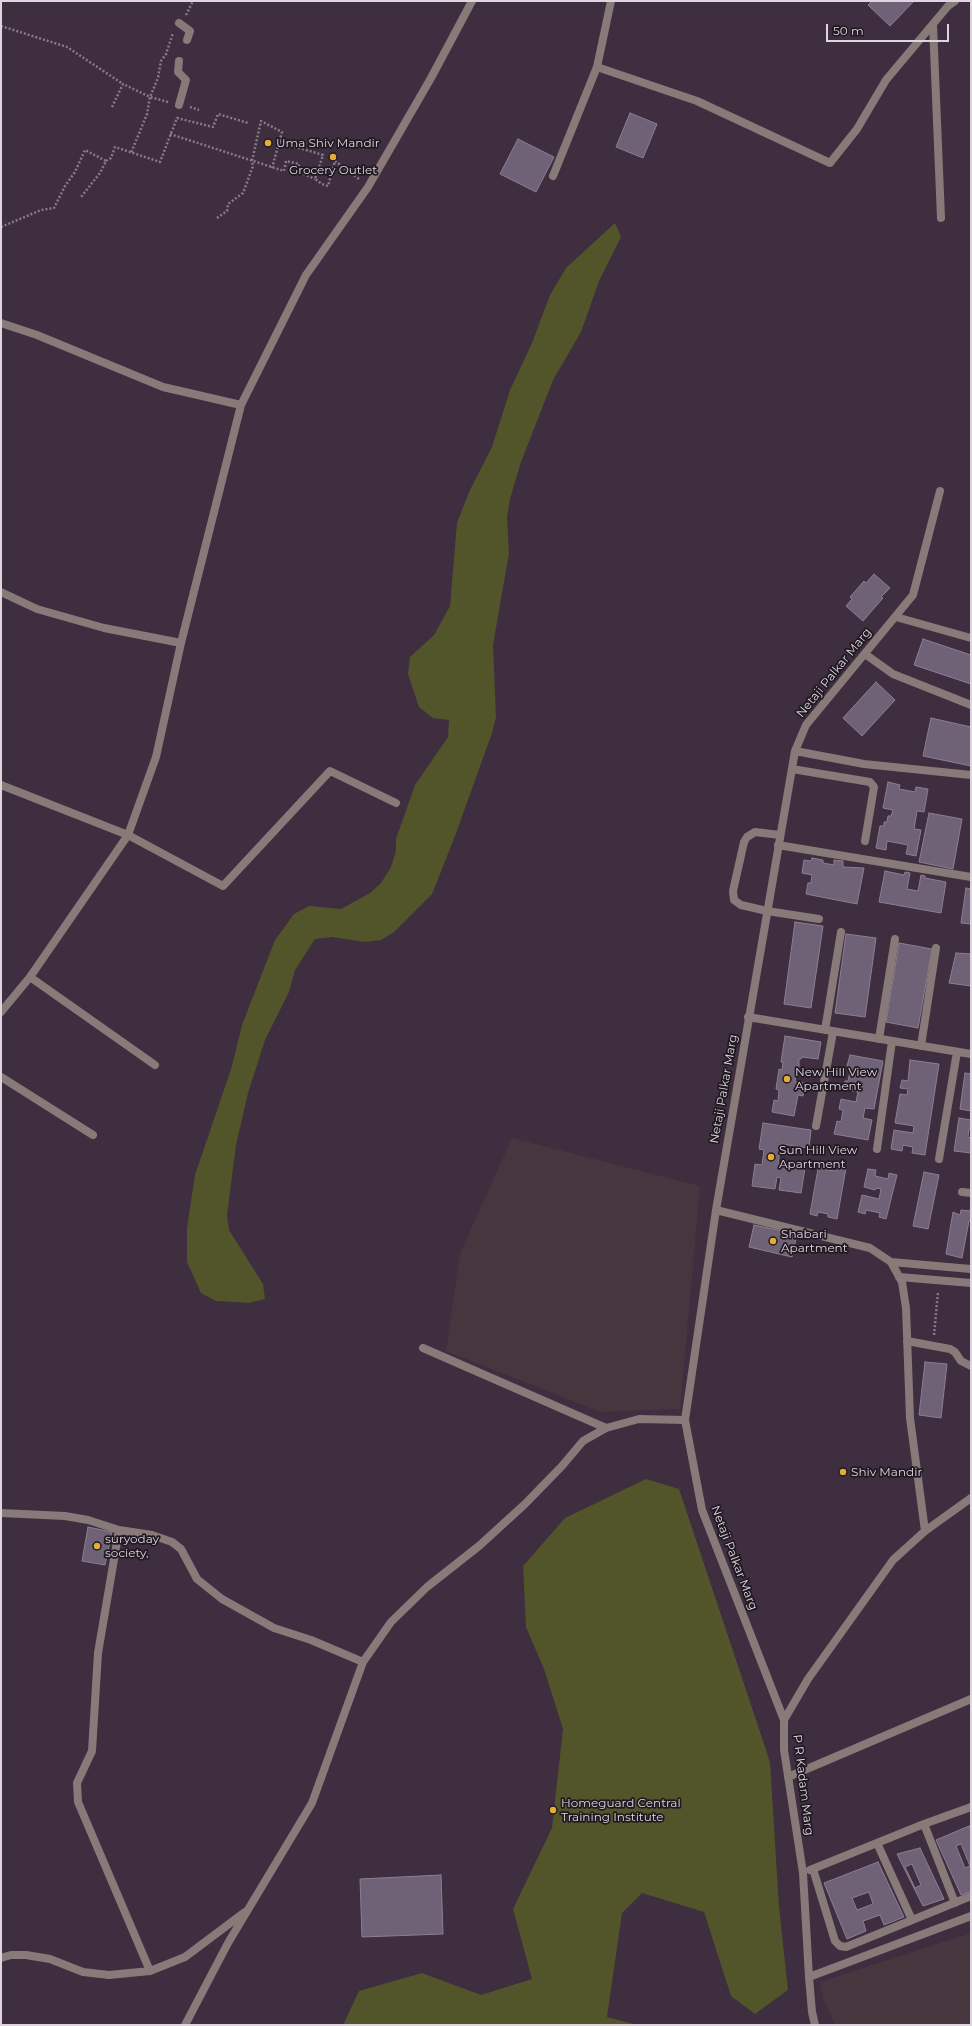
<!DOCTYPE html>
<html>
<head>
<meta charset="utf-8">
<style>
  body { margin:0 }
  #map { position:relative; width:972px; height:2026px; overflow:hidden; background:#3e2e3f; font-family:Montserrat,sans-serif }
  canvas { display:block }
  .frame { position:absolute; inset:0; border:2px solid #dfd5df; pointer-events:none }
  .scale { position:absolute; left:826px; top:24px; width:123px; height:18px; box-sizing:border-box; border:2px solid #dfd5df; border-top:0; padding-left:5px; font-size:12px; line-height:14px; white-space:nowrap; color:#dfd5df; -webkit-text-stroke:3px #201921; paint-order:stroke }
</style>
</head>
<body>
<div id="map">
<canvas width="972" height="2026"></canvas>
<div class="frame"></div>
<div class="scale">50 m</div>
</div>
<script>
const g = document.querySelector('canvas').getContext('2d');
g.lineJoin = 'round';
function paint(path, color) { g.fillStyle = color; g.fill(path, 'evenodd'); }
const shape = rows => new Path2D(rows.map(r => 'M' + r).join(''));
function strokePath(path, color, width, dash) { g.strokeStyle = color; g.lineWidth = width; g.lineCap = dash ? 'butt' : 'round'; g.setLineDash(dash || []); g.stroke(path); }
function write(font, color, halo, rows, align = 'center') {
  g.font = font + ' Montserrat,sans-serif'; g.lineWidth = 3.5; g.setLineDash([]); g.textBaseline = 'middle'; g.strokeStyle = halo; g.fillStyle = color; for (const [text, x, y, turn = 0] of rows) {
    g.save(); g.translate(x, y); g.rotate((+turn || 0) * Math.PI / 180); g.textAlign = isNaN(turn) ? turn : align; if (halo) g.strokeText(text, 0, 0); g.fillText(text, 0, 0); g.restore();
  }
}
paint(shape([
  [512,1138,700,1186,680,1409,600,1412,446,1351,460,1253],
  [971,1933,971,2025,835,2025,823,1998,820,1982]
]), '#48363f');
paint(shape([
  [615,223,621,237,599,281,581,332,553,380,521,462,510,499,507,517,509,553,493,645,496,717,492,733,455,836,432,894,394,932,381,940,365,942,332,937,315,939,295,970,289,992,265,1040,248,1093,236,1145,227,1215,229,1230,263,1284,265,1299,249,1303,216,1301,201,1293,187,1262,187,1228,195,1175,232,1066,242,1025,275,940,294,914,309,906,341,909,370,893,381,883,391,867,396,851,396,839,415,785,448,737,449,720,433,718,419,707,408,674,410,657,434,635,450,606,457,523,469,492,492,447,510,390,532,343,550,295,566,268],
  [646,1479,679,1489,770,1762,779,1907,788,1990,755,2014,731,1996,704,1912,642,1893,622,1913,607,2017,637,2025,343,2025,359,1991,422,1973,481,1995,532,1979,513,1909,552,1828,563,1729,544,1669,526,1627,523,1566,565,1518]
]), '#52542a');
const building = shape([
  [872,1,914,1,890,26,868,5,872,1],
  [630,113,657,124,643,158,616,147,630,113],
  [518,139,554,157,536,192,500,174,518,139],
  [874,574,890,588,881,597,883,598,863,621,846,606,852,599,850,597,864,581,866,583,874,574],
  [923,639,971,655,971,684,914,665,923,639],
  [876,682,895,700,862,736,843,718,876,682],
  [931,718,971,727,971,766,923,756,931,718],
  [888,782,900,785,899,789,915,792,916,787,928,789,924,812,917,811,914,829,921,830,916,856,906,854,908,845,887,841,886,850,876,848,880,826,884,826,884,822,887,822,888,816,891,816,893,810,883,808,888,782],
  [929,813,962,819,953,869,919,862,929,813],
  [812,858,823,860,823,863,834,865,834,860,843,861,843,867,864,868,857,904,806,894,808,883,811,883,812,875,802,873,804,860,811,861,812,858],
  [885,871,904,875,905,872,910,873,907,889,918,891,921,875,925,876,925,878,946,882,941,913,879,902,885,871],
  [966,888,971,889,971,924,961,923,966,888],
  [795,922,823,926,811,1008,784,1004,795,922],
  [846,934,876,938,865,1017,835,1013,846,934],
  [899,943,932,949,918,1028,886,1022,899,943],
  [956,953,971,954,971,986,949,983,956,953],
  [785,1036,821,1042,818,1059,802,1057,801,1059,799,1059,799,1075,796,1075,795,1082,805,1083,803,1096,798,1095,794,1116,772,1112,774,1100,778,1101,779,1090,776,1089,779,1069,782,1070,783,1062,781,1062,785,1036],
  [850,1055,883,1061,874,1109,865,1108,863,1118,872,1120,868,1140,834,1134,837,1121,841,1122,843,1110,839,1109,841,1099,856,1102,858,1092,843,1089,845,1081,848,1081,851,1067,847,1066,850,1055],
  [910,1060,939,1064,925,1155,912,1153,913,1147,903,1145,902,1151,891,1149,894,1130,913,1133,914,1126,895,1123,900,1094,907,1095,908,1089,900,1088,902,1080,908,1081,910,1060],
  [965,1073,971,1074,971,1111,960,1109,965,1073],
  [959,1118,971,1120,971,1130,969,1129,968,1137,971,1138,971,1153,954,1151,959,1118],
  [763,1123,811,1130,809,1148,781,1144,778,1164,789,1165,789,1168,805,1168,801,1193,779,1190,781,1178,777,1177,775,1189,752,1186,755,1164,762,1165,764,1150,759,1149,763,1123],
  [819,1163,827,1165,826,1170,837,1171,838,1167,846,1168,837,1219,828,1217,828,1214,818,1212,817,1216,810,1214,819,1163],
  [868,1169,876,1170,875,1176,888,1179,889,1173,897,1175,886,1219,879,1217,880,1213,866,1210,865,1214,858,1212,862,1195,879,1199,881,1189,876,1188,875,1190,864,1187,868,1169],
  [924,1172,939,1175,928,1229,913,1226,924,1172],
  [971,1204,971,1221,969,1221,962,1258,946,1254,953,1212,960,1215,961,1210,970,1211,971,1204],
  [754,1225,797,1234,792,1257,749,1247,754,1225],
  [925,1362,947,1364,941,1418,919,1415,925,1362],
  [88,1527,112,1532,105,1565,82,1561,88,1527],
  [969,1826,971,1830,971,1891,961,1895,936,1840,969,1826],
  [961,1844,970,1866,965,1868,956,1846,961,1844],
  [920,1848,944,1899,923,1906,897,1854,920,1848],
  [912,1864,921,1885,915,1888,905,1867,912,1864],
  [878,1862,904,1917,884,1925,880,1915,863,1921,866,1931,847,1939,824,1883,878,1862],
  [869,1892,873,1904,857,1910,852,1898,869,1892],
  [441,1875,443,1934,362,1937,360,1879,441,1875]
]);
paint(building, '#6f6276');
strokePath(building, '#8c7e93', 1);
strokePath(shape([
  [186,15,193,1],
  [1,26,67,47,123,84],
  [168,102,150,97,158,78,161,61,166,54,173,33],
  [112,107,123,84,150,97,147,114,131,153],
  [190,107,199,110],
  [170,134,284,171,286,161,299,164,299,172,315,179],
  [279,142,323,155,315,179,322,184,328,186,335,161,359,179],
  [106,161,111,158,115,147,160,162,177,118,213,127,218,114,248,123],
  [217,218,227,211,228,204,243,193,253,166,252,161,261,121,282,132,272,168],
  [1,227,41,210,54,208,65,186,75,172,85,150,106,161,100,173,81,197],
  [934,1335,938,1292]
]), '#887a88', 2.5, [2, 2]);
strokePath(shape([
  [933,25,941,218],
  [767,911,741,905,734,900,733,891,744,842,747,837,755,832,780,835]
]), '#877a78', 8);
strokePath(shape([
  [179,23,190,31,187,40],
  [597,67,697,101,830,163,857,129,886,80,948,6,955,1],
  [179,105,186,80,178,72,179,61],
  [553,176,597,67,611,1],
  [1,323,37,335,163,387,241,405],
  [1,592,37,609,104,628,181,643],
  [896,617,971,638],
  [865,654,893,674,971,705],
  [795,751,864,764,971,775],
  [792,769,870,782,874,787,865,841],
  [1,785,128,835,223,886,330,771,396,803],
  [778,845,971,877],
  [767,911,819,919],
  [30,977,155,1065],
  [1,1012,30,977,128,835,156,757,181,643,241,405,306,275,368,187,431,78,472,1],
  [748,1017,971,1054],
  [825,1030,841,932],
  [879,1039,895,939],
  [921,1046,936,948],
  [1,1077,93,1135],
  [816,1126,833,1032],
  [877,1149,892,1041],
  [939,1159,957,1052],
  [962,1192,971,1193],
  [716,1210,870,1248,891,1262,902,1282,906,1308,910,1418,925,1531],
  [891,1262,971,1269],
  [899,1277,971,1283],
  [907,1341,950,1349,955,1352,961,1361,971,1366],
  [423,1348,606,1428],
  [1,1513,65,1516,88,1520,119,1530,152,1535,172,1542,181,1549,197,1579,222,1599,274,1628,311,1640,363,1662],
  [119,1530,98,1653,92,1751,77,1783,78,1802,150,1971],
  [784,1720,702,1510,685,1420,716,1210,795,751,806,725,913,595,940,491],
  [788,1777,971,1699],
  [924,1824,955,1903],
  [877,1843,912,1920],
  [813,1869,835,1941,840,1946,846,1947,971,1896],
  [810,1870,924,1824,971,1807],
  [1,1958,11,1955,26,1955,50,1959,83,1972,109,1975,150,1971,185,1957,245,1912],
  [809,1977,971,1916],
  [185,2025,228,1943,312,1803,363,1662,391,1622,427,1587,479,1546,525,1504,562,1466,583,1441,606,1428,639,1419,685,1420],
  [815,2025,812,2012,809,1977,803,1873,784,1750,784,1720,808,1679,893,1560,925,1531,971,1498]
]), '#877a78', 8);
for (const [x, y, r, color] of [
  [268,143,4,"#e2af34"],
  [333,157,4,"#e2af34"],
  [787,1079,4,"#e2af34"],
  [771,1157,4,"#e2af34"],
  [773,1241,4,"#e2af34"],
  [843,1472,4,"#e2af34"],
  [97,1546,4,"#e2af34"],
  [553,1810,4,"#e2af34"]
]) { const dot = new Path2D(); dot.arc(x, y, r, 0, 2 * Math.PI); g.fillStyle = color; g.fill(dot); strokePath(dot, '#201921', 1.5); }
write('12px', '#dfd5df', '#201921', [
  ["Uma Shiv Mandir",276,143],
  ["Grocery Outlet",333,170,"center"],
  ["New Hill View",795,1072],
  ["Apartment",795,1086],
  ["Sun Hill View",779,1150],
  ["Apartment",779,1164],
  ["Shabari",781,1234],
  ["Apartment",781,1248],
  ["Shiv Mandir",851,1472],
  ["suryoday",105,1539],
  ["society,",105,1553],
  ["Homeguard Central",561,1803],
  ["Training Institute",561,1817]
], 'left');
write('12px', '#dfd5df', '#201921', [
  ["Netaji Palkar Marg",834,673,-51],
  ["Netaji Palkar Marg",724,1089,-80],
  ["Netaji Palkar Marg",734,1558,69],
  ["P R Kadam Marg",803,1785,83]
]);
</script>
</body>
</html>
